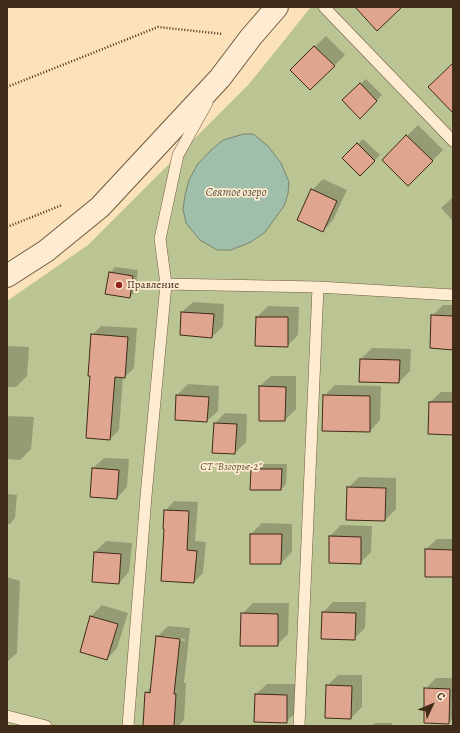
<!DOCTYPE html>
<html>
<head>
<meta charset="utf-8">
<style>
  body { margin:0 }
  #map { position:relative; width:460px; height:733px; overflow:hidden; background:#fce2ba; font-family:Alegreya,serif }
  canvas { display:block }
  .frame { position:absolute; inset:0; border:8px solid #402b19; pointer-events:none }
  .north { position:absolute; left:412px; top:685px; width:40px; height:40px; -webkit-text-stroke:3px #fdecd2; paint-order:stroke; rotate:46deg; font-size:11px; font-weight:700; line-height:16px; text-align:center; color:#402b19 }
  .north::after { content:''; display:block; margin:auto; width:14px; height:18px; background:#402b19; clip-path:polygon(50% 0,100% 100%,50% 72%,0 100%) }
</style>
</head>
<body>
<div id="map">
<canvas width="460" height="733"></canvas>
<div class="frame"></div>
<div class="north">С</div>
</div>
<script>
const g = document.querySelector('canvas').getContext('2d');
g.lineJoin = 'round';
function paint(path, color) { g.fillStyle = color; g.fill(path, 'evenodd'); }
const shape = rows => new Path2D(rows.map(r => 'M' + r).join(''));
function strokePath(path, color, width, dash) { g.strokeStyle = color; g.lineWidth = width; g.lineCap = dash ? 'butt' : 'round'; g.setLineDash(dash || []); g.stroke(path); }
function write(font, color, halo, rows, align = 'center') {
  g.font = font + ' Alegreya,serif'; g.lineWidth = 3.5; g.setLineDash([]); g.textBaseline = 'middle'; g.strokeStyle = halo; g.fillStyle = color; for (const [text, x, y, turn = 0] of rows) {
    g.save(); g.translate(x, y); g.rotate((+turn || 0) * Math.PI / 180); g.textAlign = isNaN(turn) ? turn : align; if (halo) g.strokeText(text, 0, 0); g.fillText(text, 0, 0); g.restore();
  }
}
paint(shape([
  [311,7,453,7,453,726,7,726,7,301,88,245,249,84]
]), '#bbc493');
const water = shape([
  [244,134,253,134,268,146,281,163,289,182,288,194,284,206,265,232,251,242,231,250,217,250,200,240,186,223,183,209,185,195,189,180,197,165,210,151,223,140,244,134]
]);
paint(water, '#a0bfaa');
strokePath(water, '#7a8470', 1);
paint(shape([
  [326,36,345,55,334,66,291,70],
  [366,79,382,95,360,117,343,100],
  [418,125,443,150,408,185,383,160],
  [363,139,380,155,360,175,343,158],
  [323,179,347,190,333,220,323,231,312,190],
  [453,197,453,221,441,208],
  [115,267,138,270,135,291,130,297,110,273],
  [193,302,224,304,223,326,212,337,182,312],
  [443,305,453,305,453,349,432,316],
  [268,306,299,307,298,335,287,346,257,317],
  [101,326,137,328,134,368,125,377,123,377,119,430,110,439,92,335],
  [7,346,29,347,27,376,16,387,7,387],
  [372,348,411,349,410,371,399,382,361,359],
  [271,376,296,376,296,409,285,420,260,386],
  [188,384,219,386,218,411,207,421,177,395],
  [335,385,381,386,380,420,370,431,324,396],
  [441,392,453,392,453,434,430,402],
  [225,413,247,414,246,442,235,453,214,424],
  [7,416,34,417,31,449,20,460,7,459],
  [104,458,129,459,127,487,117,498,93,468],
  [257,464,287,464,286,484,281,489,252,469],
  [359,477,396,478,396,509,385,520,348,488],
  [7,494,17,495,15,518,10,524,7,524],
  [174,501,198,502,195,541,206,542,203,573,194,582,165,511],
  [262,523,292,524,292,552,281,563,251,563,251,534],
  [341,525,372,526,371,552,360,563,330,536],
  [437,539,453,539,453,576,426,549],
  [106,541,132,543,129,572,119,583,95,552],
  [7,577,20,581,17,653,7,662],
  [333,602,366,602,365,628,354,639,323,612],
  [253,603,289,603,288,634,277,645,242,614],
  [102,605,128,613,117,648,107,659,81,651,91,616],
  [168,626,190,628,184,683,186,683,184,720,178,726,144,726,146,693,151,687,157,637],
  [165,636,185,639,185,641,165,638],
  [338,675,362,675,362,707,351,718,327,686],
  [436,678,453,678,453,718,449,723,425,689],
  [267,684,298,684,297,711,286,722,256,694],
  [375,723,392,723,392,726,371,726]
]), '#0003');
const building = shape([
  [355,7,402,7,377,31,355,7],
  [314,46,335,66,310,90,290,70,314,46],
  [453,63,453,113,428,87,453,63],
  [360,83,377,101,360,119,342,100,360,83],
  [406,135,433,161,408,186,382,160,406,135],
  [357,143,375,161,360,176,342,158,357,143],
  [311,189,337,201,323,232,297,220,311,189],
  [109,272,133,276,130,298,105,294,109,272],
  [181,312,214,314,212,338,180,335,181,312],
  [431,315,453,316,453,350,430,348,431,315],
  [256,317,288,317,288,347,255,346,256,317],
  [91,334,128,337,125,378,115,377,110,440,86,438,90,376,88,376,91,334],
  [360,359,400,360,399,383,359,382,360,359],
  [259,386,286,387,285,421,259,421,259,386],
  [176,395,209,397,207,422,175,420,176,395],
  [323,395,370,396,370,432,322,431,323,395],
  [429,402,453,402,453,435,428,434,429,402],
  [214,423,237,424,235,454,212,453,214,423],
  [92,468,119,470,117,499,90,497,92,468],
  [251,469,282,469,281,490,250,490,251,469],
  [347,487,386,488,385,521,346,520,347,487],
  [164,510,189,511,187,550,197,551,194,583,161,581,164,529,163,529,164,510],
  [250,534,282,534,281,564,250,564,250,534],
  [329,536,361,537,361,564,329,563,329,536],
  [425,549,453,550,453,577,425,577,425,549],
  [94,552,121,554,119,584,92,582,94,552],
  [322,612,356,613,355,640,321,639,322,612],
  [241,613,278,614,278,646,240,646,241,613],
  [90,616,118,624,107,660,80,652,90,616],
  [156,636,180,639,174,694,176,694,174,726,143,726,145,692,150,693,156,636],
  [326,685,352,686,351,719,325,718,326,685],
  [424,688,450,689,449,724,424,723,424,688],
  [255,694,287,695,287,723,254,722,255,694]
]);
paint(building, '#dfa58f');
strokePath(building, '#402b19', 1);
const lane = shape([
  [324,7,453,141],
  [207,103,178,155,160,239,166,284,318,287,453,295],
  [7,716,46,726],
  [128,726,146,496,166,284],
  [299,726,318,287]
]);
const street = shape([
  [7,276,46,251,100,207,220,78,251,37,277,7]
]);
strokePath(lane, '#6f5941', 12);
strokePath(street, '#6f5941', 24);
strokePath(shape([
  [7,87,158,27,223,34],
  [7,227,62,205]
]), '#402b19', 2.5, [1, 2]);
strokePath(lane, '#fdecd2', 11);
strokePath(street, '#fdecd2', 22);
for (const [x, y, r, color] of [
  [119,285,4,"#8f2418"]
]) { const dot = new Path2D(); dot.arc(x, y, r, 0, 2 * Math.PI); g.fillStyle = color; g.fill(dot); strokePath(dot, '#fdecd2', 1.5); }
write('11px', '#402b19', '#fdecd2', [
  ["Правление",127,285]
], 'left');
write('italic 11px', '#5f5138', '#fdecd2', [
  ["СТ \"Взгорье-2\"",231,467]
]);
write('italic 12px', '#58503d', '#fdecd2', [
  ["Святое озеро",236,193]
]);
</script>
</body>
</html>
